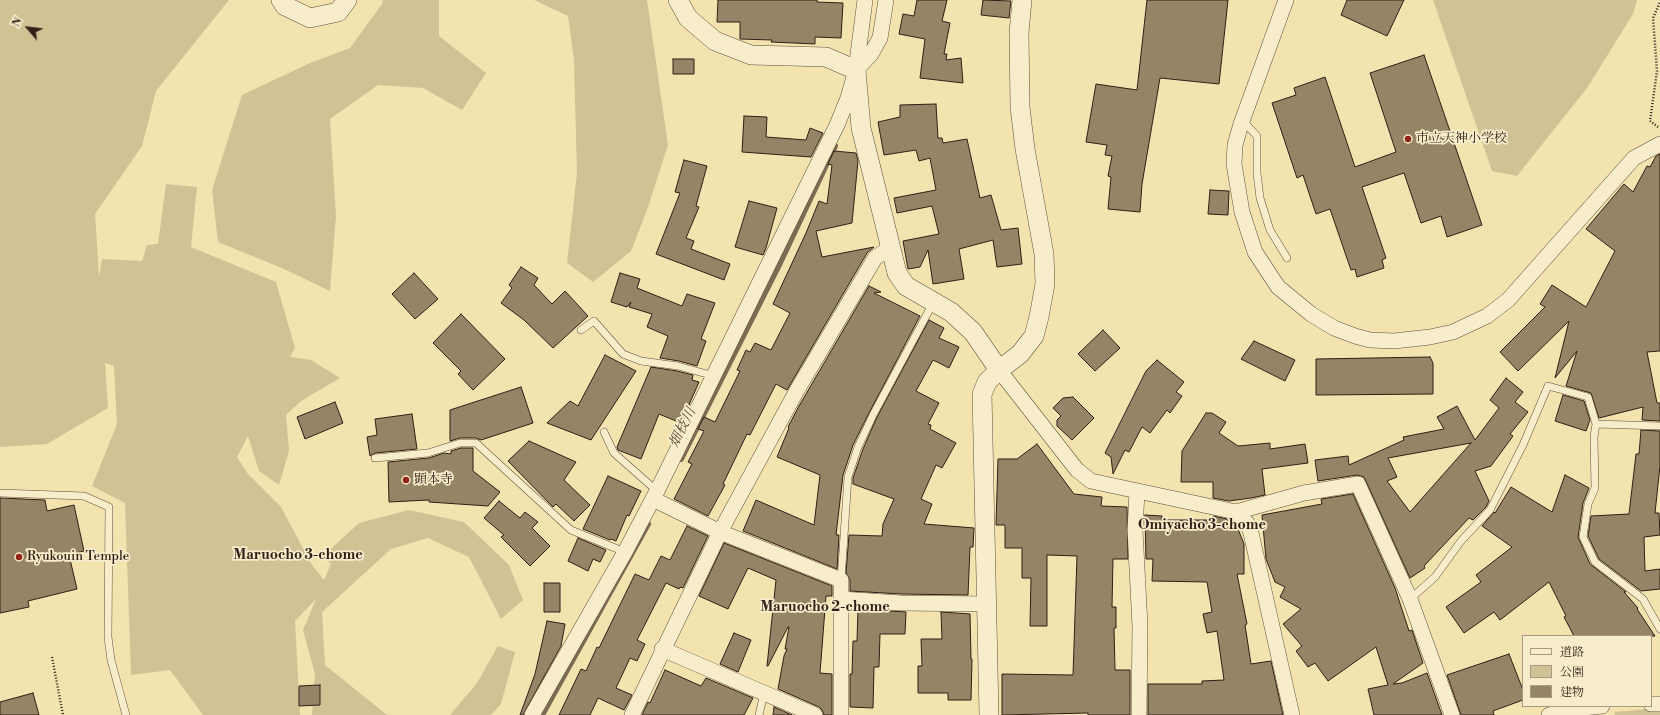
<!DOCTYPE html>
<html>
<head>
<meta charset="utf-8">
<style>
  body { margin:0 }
  #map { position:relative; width:1660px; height:715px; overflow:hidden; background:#f2e3af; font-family:"Libre Bodoni","Noto Serif JP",serif }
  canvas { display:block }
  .legend { position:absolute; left:1522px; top:635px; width:130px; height:72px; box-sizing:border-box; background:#f7edcb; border:1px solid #a89a83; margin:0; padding:5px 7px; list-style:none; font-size:12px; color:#311e16 }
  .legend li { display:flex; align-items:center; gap:8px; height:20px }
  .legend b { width:20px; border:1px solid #a89a83 }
  .north { position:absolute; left:8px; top:8px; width:40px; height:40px; -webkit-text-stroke:3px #f7edcb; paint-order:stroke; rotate:298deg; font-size:11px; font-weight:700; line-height:16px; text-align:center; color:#311e16 }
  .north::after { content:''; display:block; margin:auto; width:14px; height:18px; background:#311e16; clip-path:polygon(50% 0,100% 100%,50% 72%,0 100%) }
</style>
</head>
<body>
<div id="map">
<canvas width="1660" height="715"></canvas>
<ul class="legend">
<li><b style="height:5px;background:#f7edcb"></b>道路</li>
<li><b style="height:11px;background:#d1c295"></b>公園</li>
<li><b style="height:11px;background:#958466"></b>建物</li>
</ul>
<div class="north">N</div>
</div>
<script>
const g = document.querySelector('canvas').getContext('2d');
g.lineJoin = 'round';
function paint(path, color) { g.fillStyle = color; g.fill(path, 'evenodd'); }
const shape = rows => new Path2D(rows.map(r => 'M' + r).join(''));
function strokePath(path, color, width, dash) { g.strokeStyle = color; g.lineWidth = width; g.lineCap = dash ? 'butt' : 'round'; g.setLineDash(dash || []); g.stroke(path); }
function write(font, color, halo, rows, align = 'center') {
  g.font = font + ' "Libre Bodoni","Noto Serif JP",serif'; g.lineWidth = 3.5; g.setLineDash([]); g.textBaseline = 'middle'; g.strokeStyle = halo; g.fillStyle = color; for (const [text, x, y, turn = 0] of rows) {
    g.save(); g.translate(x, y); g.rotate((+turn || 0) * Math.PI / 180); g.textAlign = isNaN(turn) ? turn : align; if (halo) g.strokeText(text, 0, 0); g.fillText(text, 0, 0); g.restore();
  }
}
paint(shape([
  [0,0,229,0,156,91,142,146,95,214,99,277,102,259,142,261,147,245,158,244,166,184,197,187,191,247,276,282,295,348,290,357,311,360,340,378,301,401,286,415,289,451,279,485,259,471,248,436,237,457,248,474,281,507,312,565,324,580,331,564,323,556,359,523,409,510,464,522,509,565,523,600,501,619,469,557,428,538,391,549,322,612,325,665,387,715,312,715,315,674,303,630,316,599,295,621,300,715,203,715,170,670,131,675,125,503,92,486,117,424,114,366,105,363,108,408,47,444,0,447],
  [383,0,439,0,439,36,486,73,462,110,423,88,378,85,330,119,336,216,330,291,284,269,218,242,212,190,242,95,310,63,350,48,382,4],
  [534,0,647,0,668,145,647,210,631,251,593,282,567,263,577,173,574,60,568,16],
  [1433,0,1637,0,1633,14,1587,88,1517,176,1492,171],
  [498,646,515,652,501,704,491,715,450,715,477,683],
  [1660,708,1660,715,1615,715,1614,712]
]), '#d1c295');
strokePath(shape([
  [681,459,779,265,835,146],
  [542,715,648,524]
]), '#7d6c53', 6);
const building = shape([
  [718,0,817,0,817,2,843,3,841,38,815,37,815,44,771,42,772,40,740,39,740,22,717,22,718,0],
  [917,0,947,0,942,21,950,23,944,54,947,54,946,60,961,58,963,83,920,78,925,39,899,34,903,14,914,16,917,0],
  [983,0,1011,1,1009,18,981,15,983,0],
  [1147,0,1228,0,1219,84,1160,78,1142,184,1140,212,1108,209,1111,177,1108,176,1112,156,1105,155,1107,145,1086,142,1096,84,1137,90,1147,0],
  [1347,0,1404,0,1387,36,1341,15,1347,0],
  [1424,55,1482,225,1447,237,1441,216,1421,223,1404,173,1362,187,1386,258,1382,260,1384,268,1357,277,1355,269,1351,270,1330,209,1316,214,1303,175,1297,178,1272,103,1296,95,1294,88,1325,77,1355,167,1396,152,1370,73,1424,55],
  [673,59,694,59,694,74,673,74,673,59],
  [936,104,938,138,942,138,943,143,967,139,980,198,991,195,1001,230,1018,228,1022,264,997,267,993,240,959,249,964,279,933,284,928,250,920,267,908,269,903,241,939,234,932,206,897,213,894,198,936,190,930,158,919,161,916,150,884,155,878,122,900,117,900,105,936,104],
  [744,116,767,117,766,137,806,140,810,128,823,133,811,157,742,152,744,116],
  [834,151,856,153,858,161,852,223,816,231,822,257,874,247,867,253,787,390,776,384,750,435,747,434,723,484,725,485,708,516,674,499,692,464,688,462,704,431,698,429,704,417,715,422,740,371,737,370,746,350,750,352,755,343,771,350,790,313,773,304,806,233,819,201,827,204,832,165,828,164,834,151],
  [1660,154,1660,351,1647,352,1657,403,1660,403,1660,421,1642,420,1643,407,1599,418,1591,393,1566,386,1577,351,1555,378,1569,321,1518,371,1500,352,1545,307,1540,304,1552,285,1586,307,1615,251,1586,229,1624,184,1633,192,1647,166,1650,167,1656,156,1660,154],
  [684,160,707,166,696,206,699,207,686,238,694,241,691,249,730,264,724,280,656,254,680,193,675,192,684,160],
  [1210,190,1229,191,1228,215,1208,214,1210,190],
  [749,201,777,208,766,248,763,255,735,247,749,201],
  [521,267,538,278,534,285,552,304,565,291,588,316,553,348,524,320,501,303,512,288,509,285,521,267],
  [414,273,438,299,415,319,392,294,414,273],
  [620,273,640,279,637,288,682,306,687,294,715,303,701,339,706,341,697,366,679,361,660,358,668,336,647,327,652,314,629,307,631,302,627,307,611,302,620,273],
  [869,286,881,292,874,293,920,316,869,413,853,445,843,475,836,535,839,535,837,569,743,531,756,500,814,525,820,475,777,457,789,428,788,427,799,406,869,286],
  [461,314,505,359,473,390,458,374,461,371,433,343,461,314],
  [929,320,944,328,939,338,959,347,949,368,933,360,916,391,939,403,928,424,931,425,930,429,956,443,942,468,936,465,921,499,932,504,924,524,974,528,973,547,970,547,968,595,901,594,850,591,850,580,846,573,849,535,882,536,883,524,894,499,853,484,853,478,863,449,877,417,929,320],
  [1103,330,1120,348,1095,371,1078,354,1103,330],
  [1254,341,1295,360,1285,381,1241,359,1254,341],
  [605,355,636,371,591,440,547,423,570,401,578,406,605,355],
  [1430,357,1433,363,1433,394,1316,395,1316,359,1430,357],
  [1157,360,1184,382,1176,392,1182,396,1170,413,1167,410,1150,433,1142,427,1129,452,1125,450,1113,474,1111,457,1105,453,1146,371,1157,360],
  [651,367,677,371,693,375,692,380,699,382,681,423,659,414,641,459,618,450,617,447,651,367],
  [1506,378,1523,392,1515,402,1528,412,1510,434,1513,436,1491,466,1475,471,1489,501,1486,507,1473,520,1469,518,1424,566,1425,568,1410,578,1364,477,1357,475,1318,481,1315,460,1348,456,1349,465,1404,440,1403,437,1444,429,1437,417,1457,406,1475,440,1499,408,1490,400,1506,378],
  [1471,443,1410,512,1387,481,1397,477,1388,458,1471,443],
  [521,387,533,423,481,440,476,438,460,438,450,441,450,410,521,387],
  [1563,395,1584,401,1590,420,1586,431,1555,421,1563,395],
  [1073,397,1094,418,1072,440,1057,426,1057,420,1061,416,1053,408,1063,398,1073,397],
  [335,402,343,423,305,439,297,417,335,402],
  [1206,413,1212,413,1226,422,1219,433,1238,446,1270,443,1270,449,1305,444,1308,463,1262,469,1265,495,1251,498,1229,501,1213,498,1213,482,1181,482,1182,451,1206,413],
  [412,414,417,449,375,453,370,456,367,437,377,435,375,419,412,414],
  [1641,430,1660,431,1660,466,1655,513,1659,513,1660,535,1644,537,1645,571,1660,569,1660,589,1641,591,1599,559,1588,536,1591,516,1629,514,1636,454,1639,454,1641,430],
  [529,441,576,462,564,480,590,505,574,521,556,504,553,507,508,461,529,441],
  [1037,444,1074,494,1102,497,1101,506,1127,507,1128,559,1113,559,1112,607,1116,607,1116,628,1114,628,1115,670,1130,670,1130,715,1088,715,1088,713,1002,715,1002,674,1073,675,1077,556,1047,555,1047,626,1030,626,1031,578,1022,578,1022,548,1005,548,1005,525,996,525,998,459,1017,459,1037,444],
  [461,448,473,448,473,471,500,492,488,506,429,502,429,500,389,502,388,462,429,458,444,453,451,454,451,451,461,448],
  [1565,475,1589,488,1583,503,1578,537,1590,564,1626,592,1624,592,1638,608,1637,609,1655,636,1574,636,1564,617,1566,616,1549,582,1500,620,1494,612,1464,633,1446,607,1481,582,1476,575,1512,547,1482,526,1494,512,1495,513,1511,487,1552,512,1565,475],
  [608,476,641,491,629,516,627,515,616,541,611,539,610,540,583,529,608,476],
  [1353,494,1395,588,1409,631,1412,630,1423,663,1393,684,1402,683,1427,673,1442,715,1374,715,1368,689,1388,685,1376,647,1328,681,1315,663,1308,667,1296,651,1302,646,1283,624,1301,609,1280,597,1285,587,1275,582,1266,559,1262,515,1322,504,1321,499,1353,494],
  [0,498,45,500,47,511,74,505,84,551,69,555,77,589,28,601,29,607,0,613,0,498],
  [499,501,520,518,525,512,538,522,532,528,550,546,530,566,501,537,504,535,484,518,499,501],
  [1145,515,1162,516,1162,520,1213,520,1213,516,1232,520,1236,524,1244,544,1244,574,1237,574,1247,624,1245,625,1251,664,1271,661,1283,715,1148,715,1148,684,1202,684,1202,681,1224,680,1217,631,1207,633,1203,614,1212,612,1207,582,1152,581,1153,559,1146,559,1145,515],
  [687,526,708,536,683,588,680,587,679,589,666,583,637,640,645,644,637,661,630,658,616,688,632,695,624,710,598,698,590,715,559,715,581,669,586,671,597,647,599,648,635,574,649,580,661,556,670,560,687,526],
  [578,538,606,550,600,562,593,559,588,571,568,561,578,538],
  [724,543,832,586,832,596,826,596,820,673,832,674,832,715,824,715,822,710,819,707,778,689,784,656,787,649,785,649,789,627,788,627,768,666,767,666,776,580,748,568,728,609,699,596,724,543],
  [544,583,560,583,560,612,544,612,544,583],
  [858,609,906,612,905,634,880,634,879,667,874,667,873,708,850,707,850,674,852,674,853,641,857,641,858,609],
  [941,612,970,614,971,659,972,659,971,700,948,700,948,693,918,693,918,666,922,666,921,639,942,639,941,612],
  [547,621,565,624,561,646,523,715,520,715,535,674,547,621],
  [734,633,751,640,738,672,720,664,734,633],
  [1509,654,1523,690,1523,700,1493,711,1494,715,1461,715,1447,675,1509,654],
  [665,670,701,686,706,678,753,698,744,715,642,715,648,702,650,703,665,670],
  [320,685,320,705,299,706,299,686,320,685],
  [33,693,39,715,0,715,0,702,33,693],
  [774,707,792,715,773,715,774,707]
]);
paint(building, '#958466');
strokePath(building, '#311e16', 1);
const service = shape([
  [1243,121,1257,136,1257,173,1260,198,1270,230,1287,258],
  [581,330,594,321,623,354,641,361,678,366,714,376],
  [1596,424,1594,437,1595,488,1588,504,1583,537,1595,562,1643,599,1660,629],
  [604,432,614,453,657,491],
  [375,458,428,453,460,443,476,443,571,530,625,552],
  [0,493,84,496,109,507,108,637,111,660,126,715],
  [841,580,848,477,858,447,873,415,933,303],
  [1410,599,1435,577,1461,541,1490,510,1523,445,1548,386,1588,397,1596,424,1660,426],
  [759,715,764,693]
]);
const minor = shape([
  [1286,0,1241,124,1235,145,1234,164,1242,212,1255,252,1278,287,1311,314,1334,328,1355,336,1370,340,1394,341,1430,337,1453,332,1487,316,1508,300,1634,158,1660,144],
  [856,70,871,54,880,38,886,0],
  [999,370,1077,470,1091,481,1236,512,1304,493,1358,484,1410,599,1452,715],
  [1137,491,1135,530,1140,626,1139,715],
  [653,499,720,532,841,580,841,715],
  [1236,512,1247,523,1251,533,1292,715],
  [841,599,901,603,986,604],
  [662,649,815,715],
  [1651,704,1660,704],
  [532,715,625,552,657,491,837,125,848,98,856,70,865,0],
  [632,715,720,532,796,392,875,258,891,247],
  [1549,715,1575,709,1602,706]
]);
const tertiary = shape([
  [281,0,285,6,310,18,338,12,347,0],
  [678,0,688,18,715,41,751,55,826,57,856,70,861,128,897,273,906,286,951,312,973,332,999,370],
  [989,715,982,394,987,382,999,370,1020,354,1034,336,1039,317,1045,284,1044,254,1025,149,1020,107,1019,33,1022,0]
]);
strokePath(service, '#614f3c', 8);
strokePath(minor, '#614f3c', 16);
strokePath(tertiary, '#614f3c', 20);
strokePath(shape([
  [1658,127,1650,121,1657,71,1653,18,1660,2],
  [52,657,63,715]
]), '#311e16', 2.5, [1, 2]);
strokePath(service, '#f7edcb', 7);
strokePath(minor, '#f7edcb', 15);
strokePath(tertiary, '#f7edcb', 19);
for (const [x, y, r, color] of [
  [1408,139,4,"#8f2418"],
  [406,480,4,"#8f2418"],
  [19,557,4,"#8f2418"]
]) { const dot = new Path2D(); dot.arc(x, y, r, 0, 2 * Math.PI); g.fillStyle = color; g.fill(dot); strokePath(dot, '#f7edcb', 1.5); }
write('13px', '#311e16', '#f7edcb', [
  ["市立天神小学校",1416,139],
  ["顕本寺",414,480],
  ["Ryukouin Temple",27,557]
], 'left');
write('italic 14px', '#5d4c39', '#f7edcb', [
  ["畑枝川",683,428,-63]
]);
write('bold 14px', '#311e16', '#f7edcb', [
  ["Omiyacho 3-chome",1202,526],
  ["Maruocho 3-chome",298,556],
  ["Maruocho 2-chome",825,608]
]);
</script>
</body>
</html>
